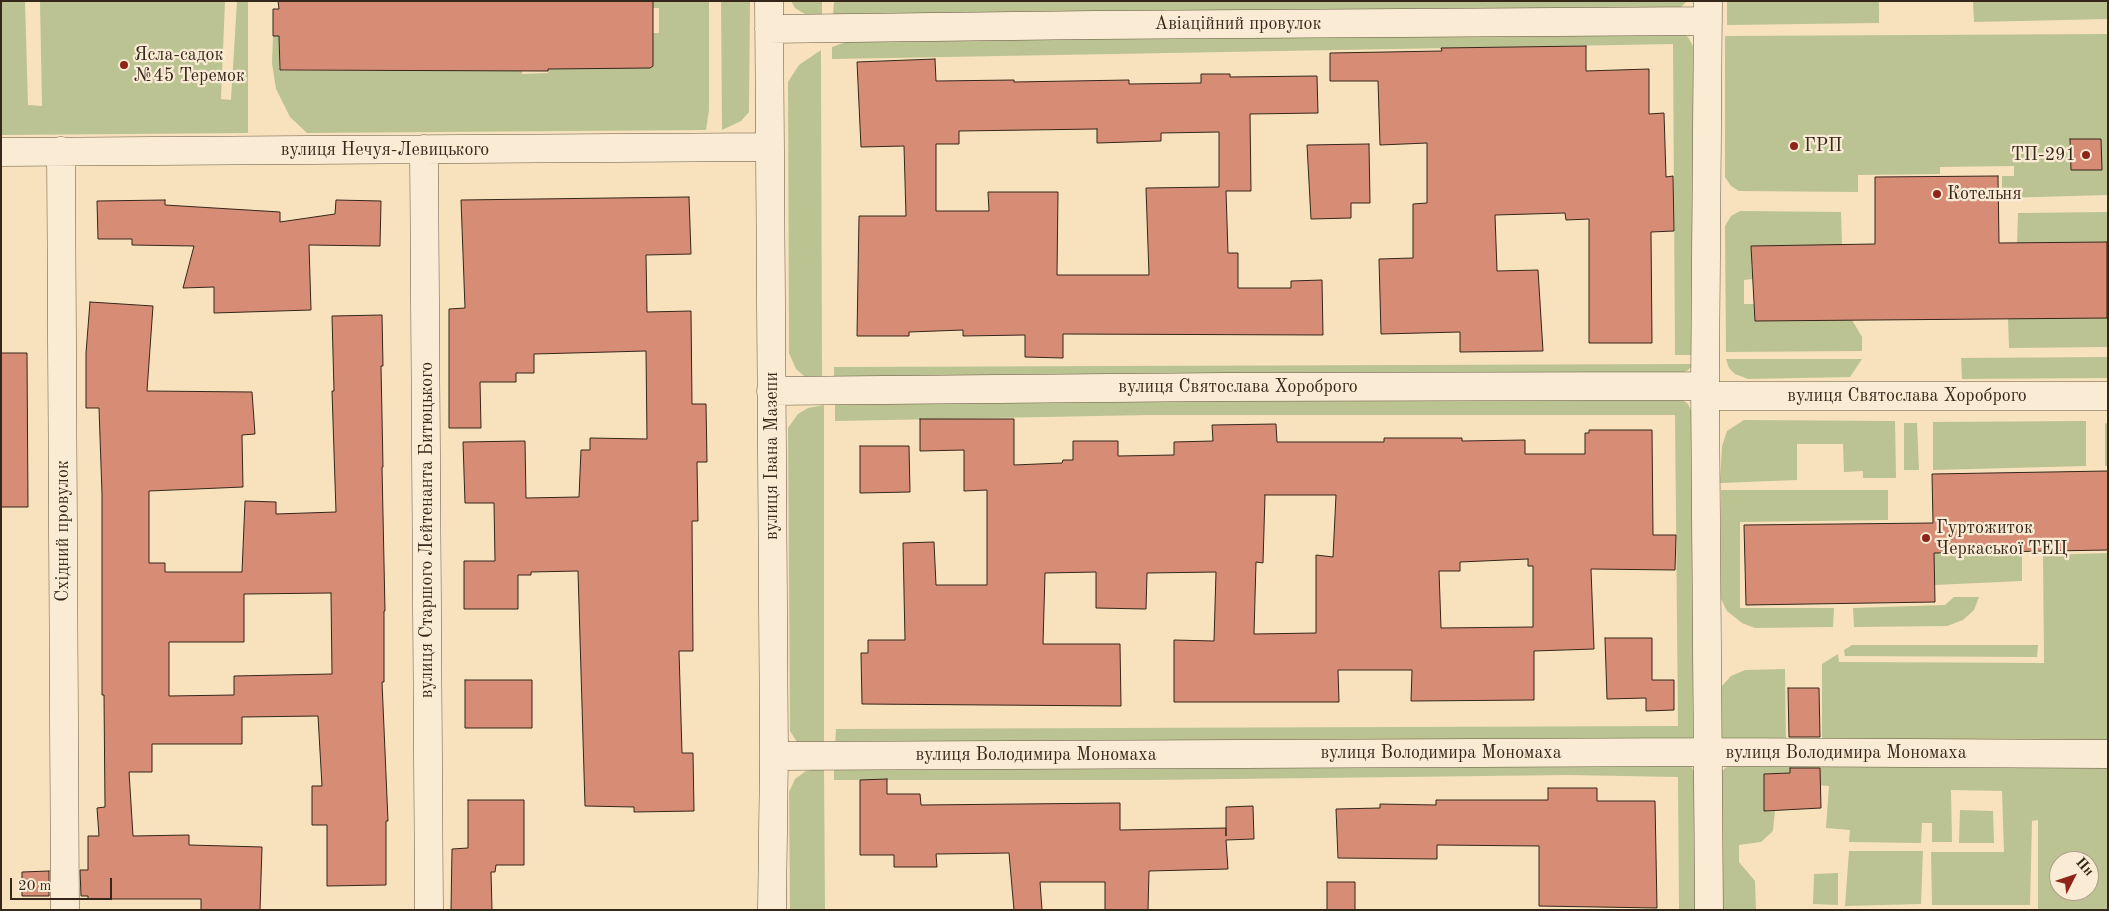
<!DOCTYPE html>
<html>
<head>
<meta charset="utf-8">
<style>
  body { margin:0 }
  #map { position:relative; width:2109px; height:911px; overflow:hidden; background:#f7e2bd; font-family:"Old Standard TT",serif }
  canvas { display:block }
  .frame { position:absolute; inset:0; border:2px solid #352719; pointer-events:none }
  .north { position:absolute; left:2049px; top:851px; width:50px; height:50px; box-sizing:border-box; background:#faecd4; border:1px solid #ab9d89; border-radius:50%; rotate:49deg; font-size:14px; font-weight:700; line-height:20px; text-align:center; color:#352719 }
  .north::after { content:''; display:block; margin:auto; width:18px; height:22px; background:#8f2418; clip-path:polygon(50% 0,100% 100%,50% 72%,0 100%) }
  .scale { position:absolute; left:10px; top:878px; width:102px; height:22px; box-sizing:border-box; border:2px solid #352719; border-top:0; padding-left:6px; font-size:15px; line-height:18px; white-space:nowrap; color:#352719; -webkit-text-stroke:4px #faecd4; paint-order:stroke }
</style>
</head>
<body>
<div id="map">
<canvas width="2109" height="911"></canvas>
<div class="frame"></div>
<div class="north">Пн</div>
<div class="scale">20 m</div>
</div>
<script>
const g = document.querySelector('canvas').getContext('2d');
g.lineJoin = 'round';
function paint(path, color) { g.fillStyle = color; g.fill(path, 'evenodd'); }
const shape = rows => new Path2D(rows.map(r => 'M' + r).join(''));
function strokePath(path, color, width, dash) { g.strokeStyle = color; g.lineWidth = width; g.lineCap = dash ? 'butt' : 'round'; g.setLineDash(dash || []); g.stroke(path); }
function write(font, color, halo, rows, align = 'center') {
  g.font = font + ' "Old Standard TT",serif'; g.lineWidth = 4.5; g.setLineDash([]); g.textBaseline = 'middle'; g.strokeStyle = halo; g.fillStyle = color; for (const [text, x, y, turn = 0] of rows) {
    g.save(); g.translate(x, y); g.rotate((+turn || 0) * Math.PI / 180); g.textAlign = isNaN(turn) ? turn : align; if (halo) g.strokeText(text, 0, 0); g.fillText(text, 0, 0); g.restore();
  }
}
paint(shape([
  [1,1,25,1,28,105,42,106,40,1,225,1,221,99,231,100,237,1,248,1,248,133,1,135],
  [653,1,709,1,709,110,706,130,307,133,290,117,276,89,272,63,273,36,279,36,279,68,282,71,376,71,376,68,522,71,522,74,548,73,548,67,653,66,653,33,659,33,659,8,653,8],
  [721,1,750,1,749,112,741,121,722,130],
  [791,1,822,1,822,17,808,16,795,8],
  [834,1,1687,1,1681,7,1668,12,833,17],
  [1727,1,1879,1,1879,23,1727,25],
  [1973,1,2108,1,2108,19,1974,22],
  [1681,33,1688,37,1693,46,1695,355,1675,355,1673,44,832,59,832,47,849,41],
  [2108,34,2108,195,2002,198,2002,176,2014,176,2014,166,1940,167,1940,174,1858,175,1858,192,1739,191,1731,186,1725,177,1725,36],
  [821,50,822,382,809,380,796,369,789,353,788,82,799,65],
  [1740,211,1841,212,1842,245,1751,246,1752,279,1744,280,1744,304,1754,304,1755,321,1852,320,1862,337,1862,351,1726,352,1725,226,1731,216],
  [2108,212,2108,273,2107,242,2017,243,2018,213],
  [2108,300,2108,347,2009,348,2008,319],
  [2108,357,2108,378,1962,379,1961,358],
  [1726,359,1862,359,1850,377,1748,379,1735,374,1729,368],
  [1694,364,1687,371,1677,374,834,380,834,367],
  [1680,398,1688,404,1692,413,1696,739,835,747,836,729,1678,726,1675,415,1149,415,835,421,835,402],
  [824,405,824,747,810,747,797,742,790,731,788,428,798,414,808,408],
  [1744,420,1895,421,1896,478,1863,478,1863,471,1844,472,1843,444,1797,444,1797,480,1720,483,1722,446,1727,431],
  [2086,421,2086,466,1933,470,1933,422],
  [1904,423,1917,423,1919,470,1904,470],
  [2105,423,2108,424,2108,466,2105,466],
  [1721,490,1888,490,1888,520,1740,522,1740,608,1834,608,1833,627,1755,628,1742,623,1727,611,1721,599],
  [2022,552,2022,581,1934,585,1934,553],
  [2108,553,2108,746,1822,743,1822,664,1838,654,1839,662,2044,663,2043,555],
  [1954,597,1979,597,1974,610,1963,620,1947,626,1854,627,1853,608,1945,605],
  [1852,645,2038,645,2037,657,1845,656,1844,650],
  [1785,669,1786,742,1726,743,1717,736,1716,703,1722,686,1731,676,1745,670],
  [1680,761,1691,766,1695,774,1695,910,1679,910,1678,777,1568,775,1147,780,834,780,834,768],
  [1733,761,2108,762,2108,910,2038,910,2038,820,2032,821,2030,905,1932,905,1931,852,2004,852,2002,791,1951,790,1952,842,1932,842,1932,823,1922,823,1921,843,1849,842,1850,830,1826,828,1829,786,1803,784,1787,773,1764,774,1764,811,1775,811,1773,831,1761,842,1739,845,1739,862,1755,881,1756,910,1720,910,1722,771],
  [2059,861,2089,861,2089,891,2059,891],
  [824,768,825,910,790,910,789,792,795,779,806,771],
  [1960,810,1993,811,1994,843,1959,843],
  [1849,851,1923,851,1921,904,1845,906],
  [1838,873,1838,905,1813,904,1814,874]
]), '#bbc392');
const building = shape([
  [278,1,653,1,653,66,650,68,548,69,548,71,280,70,279,36,273,36,273,9,279,9,278,1],
  [1586,46,1586,71,1649,69,1649,114,1664,113,1666,177,1673,176,1674,231,1651,232,1652,343,1589,343,1589,219,1566,220,1565,213,1495,215,1497,271,1538,270,1543,351,1460,352,1460,332,1381,334,1379,259,1413,258,1413,204,1427,203,1427,143,1380,145,1378,81,1330,81,1330,53,1442,51,1441,48,1586,46],
  [935,59,936,81,1014,80,1014,82,1129,80,1129,84,1201,83,1201,74,1230,74,1230,77,1317,76,1318,113,1250,114,1251,191,1226,191,1228,253,1238,253,1238,288,1291,288,1291,281,1322,280,1323,335,1063,334,1063,358,1025,357,1025,335,963,336,963,330,909,332,909,336,857,336,859,216,906,216,904,146,861,147,857,62,935,59],
  [1097,129,1097,143,1161,141,1161,133,1219,132,1219,187,1146,188,1149,275,1057,275,1058,192,988,192,989,211,936,211,936,144,959,144,959,131,1097,129],
  [2070,139,2101,139,2102,170,2071,170,2070,139],
  [1369,144,1370,203,1351,203,1351,218,1311,219,1307,145,1369,144],
  [1998,176,1999,243,2107,242,2107,318,1755,321,1751,246,1875,244,1875,177,1998,176],
  [689,197,691,254,646,255,647,312,691,311,692,404,706,404,707,462,697,462,698,521,692,521,693,651,679,651,682,753,693,753,694,811,634,812,634,807,585,806,578,571,531,572,531,575,518,575,518,609,464,609,464,561,495,561,494,503,465,503,463,442,525,441,526,498,579,497,581,450,590,450,590,438,647,439,646,351,534,354,534,373,516,373,516,382,480,382,481,428,449,428,449,309,465,308,461,200,689,197],
  [165,200,165,205,280,212,280,222,335,214,336,200,381,201,380,246,309,245,311,310,214,313,214,287,183,288,194,246,132,245,132,239,98,239,97,201,165,200],
  [90,302,153,306,147,391,252,392,255,434,242,435,243,487,149,491,149,563,165,563,165,572,242,572,245,501,276,502,276,514,336,512,332,391,334,391,332,316,382,315,383,366,381,366,383,467,382,467,385,611,384,611,384,682,382,682,388,821,386,821,386,885,327,886,327,825,312,825,312,786,322,786,318,716,242,717,242,744,152,744,152,772,129,772,133,836,189,835,189,845,262,847,260,910,201,910,201,899,88,899,88,896,81,896,80,870,88,870,88,836,99,836,97,808,105,807,104,695,102,695,102,494,99,408,86,408,86,353,90,302],
  [331,593,332,674,234,676,234,695,169,696,169,642,244,642,244,594,331,593],
  [1,353,27,353,28,507,1,507,1,353],
  [920,419,1014,419,1014,465,1062,463,1063,460,1073,460,1073,441,1118,441,1118,456,1174,455,1174,442,1213,441,1212,425,1276,424,1277,442,1384,442,1384,438,1462,438,1462,441,1525,440,1525,454,1585,454,1585,433,1589,433,1589,430,1652,430,1653,535,1676,535,1675,570,1591,569,1594,649,1534,651,1534,700,1411,701,1412,670,1338,670,1339,702,1174,702,1174,640,1214,641,1216,572,1147,573,1146,609,1096,608,1096,572,1045,573,1043,644,1120,644,1121,706,862,704,861,653,868,653,868,640,905,640,903,543,934,542,936,585,987,585,987,490,964,491,964,450,920,451,920,419],
  [1265,495,1336,495,1333,557,1316,555,1316,633,1254,634,1256,562,1263,563,1265,495],
  [1528,559,1528,566,1533,566,1533,627,1441,628,1439,571,1460,571,1460,562,1528,559],
  [860,446,909,446,910,492,860,493,860,446],
  [2108,471,2108,550,1934,553,1935,602,1746,605,1744,525,1933,523,1932,474,2108,471],
  [1605,638,1652,638,1652,680,1674,680,1674,710,1646,711,1646,698,1607,699,1605,638],
  [465,680,532,680,532,728,465,728,465,680],
  [1788,688,1819,688,1820,737,1789,737,1788,688],
  [1790,768,1820,768,1821,808,1764,811,1764,774,1790,773,1790,768],
  [887,779,887,794,920,794,921,805,1120,803,1120,830,1226,828,1226,836,1226,807,1253,806,1254,839,1226,840,1228,869,1149,871,1148,910,1105,910,1105,882,1040,882,1042,910,1014,910,1009,853,936,854,937,867,894,867,894,855,860,855,860,780,887,779],
  [1548,788,1597,788,1597,801,1655,801,1657,908,1539,906,1539,846,1437,845,1437,859,1338,858,1336,809,1380,808,1380,804,1436,805,1436,800,1548,800,1548,788],
  [468,800,524,800,524,865,496,865,495,872,491,872,492,910,451,910,452,849,468,848,468,800],
  [49,871,49,896,22,896,22,872,49,871],
  [1327,882,1355,882,1355,910,1327,910,1327,882]
]);
paint(building, '#d78c76');
strokePath(building, '#352719', 1);
const minor = shape([
  [769,1,774,756,772,910],
  [1708,1,1705,386,1709,910],
  [769,29,1095,25,1708,21],
  [424,149,429,910],
  [61,151,65,910],
  [1,152,769,147],
  [771,391,1224,387,1705,386],
  [1706,396,2108,396],
  [774,756,1709,752,2108,754]
]);
strokePath(minor, '#665642', 29);
strokePath(minor, '#faecd4', 28);
for (const [x, y, r, color] of [
  [124,65,5,"#8f2418"],
  [1794,146,5,"#8f2418"],
  [2086,155,5,"#8f2418"],
  [1937,194,5,"#8f2418"],
  [1926,538,5,"#8f2418"]
]) { const dot = new Path2D(); dot.arc(x, y, r, 0, 2 * Math.PI); g.fillStyle = color; g.fill(dot); strokePath(dot, '#faecd4', 2); }
write('18px', '#352719', '#faecd4', [
  ["Авіаційний провулок",1238,24],
  ["вулиця Нечуя-Левицького",385,150],
  ["вулиця Святослава Хороброго",1238,387],
  ["вулиця Святослава Хороброго",1907,396],
  ["вулиця Івана Мазепи",772,456,-90],
  ["вулиця Старшого Лейтенанта Битюцького",427,530,-90],
  ["Східний провулок",63,531,-90],
  ["вулиця Володимира Мономаха",1441,753],
  ["вулиця Володимира Мономаха",1846,753],
  ["вулиця Володимира Мономаха",1036,755]
]);
write('18px', '#352719', '#faecd4', [
  ["Ясла-садок",134,55],
  ["№45 Теремок",134,76],
  ["ГРП",1804,146],
  ["ТП-291",2076,155,"right"],
  ["Котельня",1947,194],
  ["Гуртожиток",1936,528],
  ["Черкаської ТЕЦ",1936,549]
], 'left');
</script>
</body>
</html>
